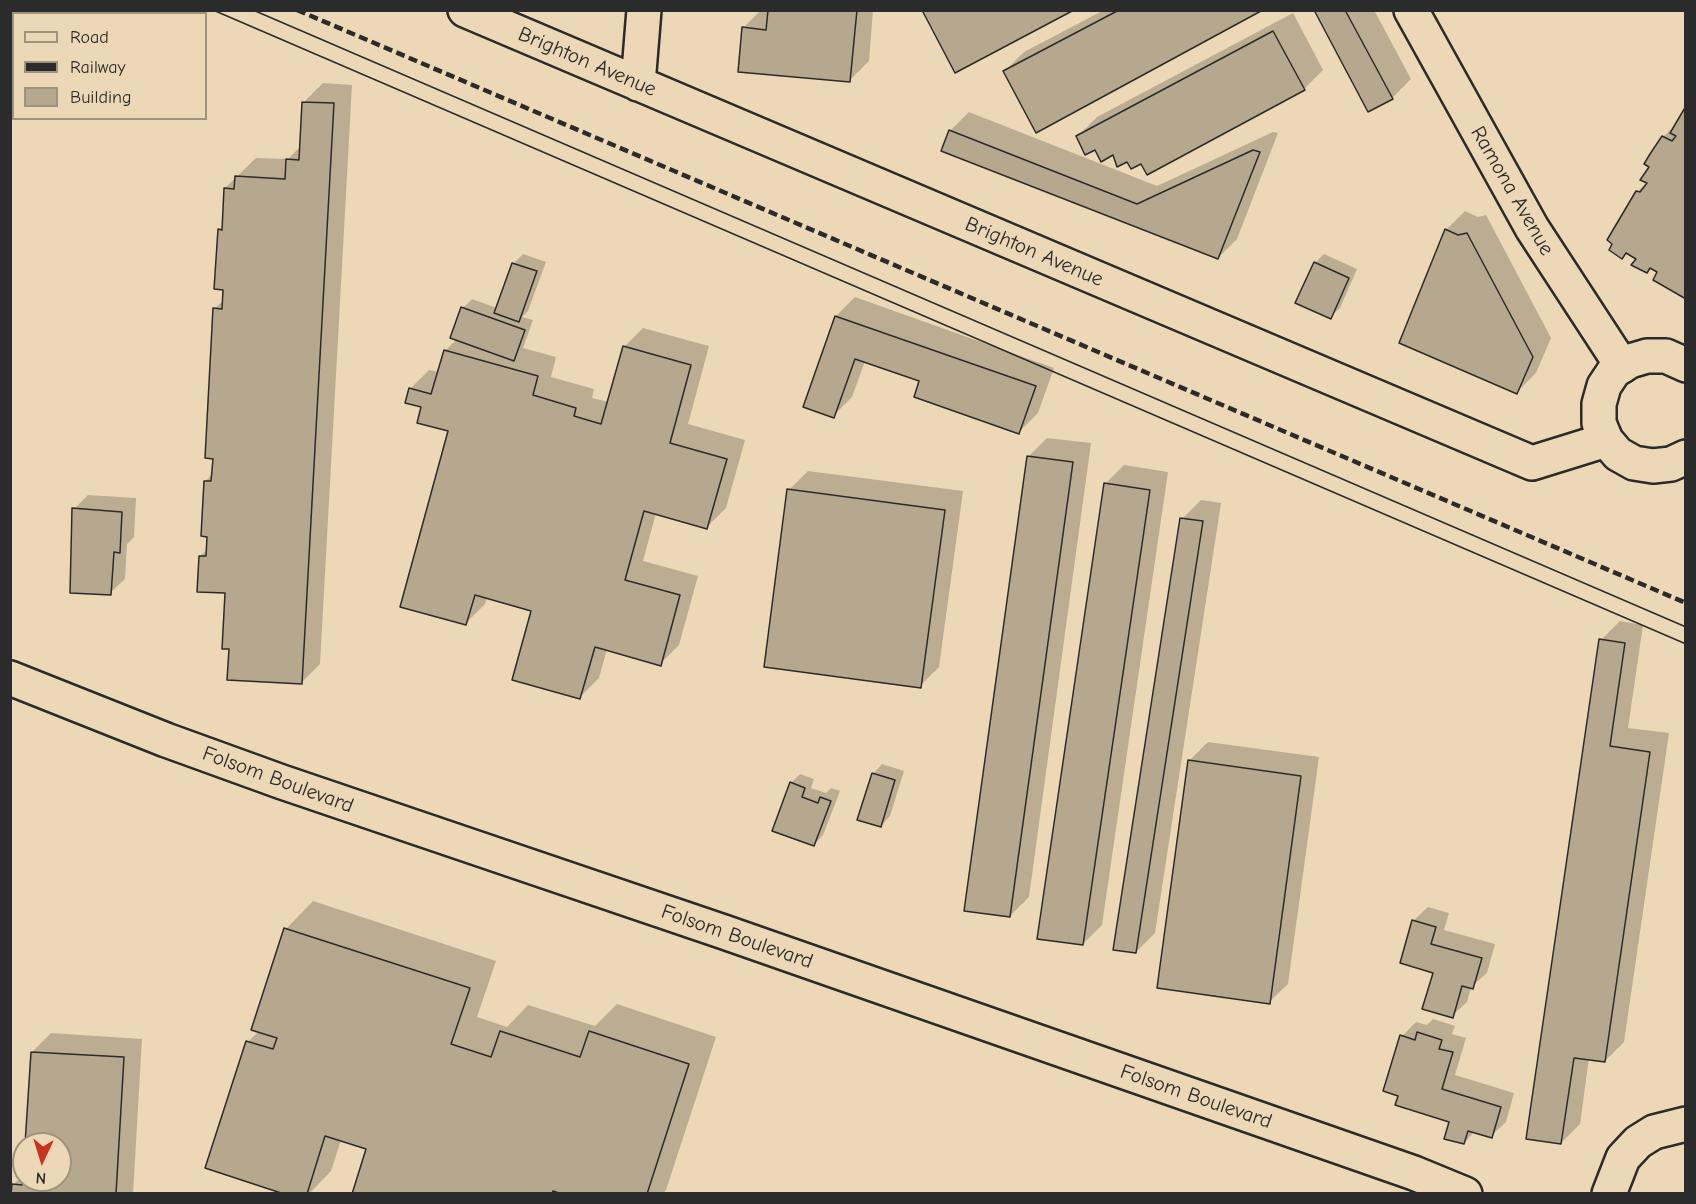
<!DOCTYPE html>
<html>
<head>
<meta charset="utf-8">
<style>
  body { margin:0 }
  #map { position:relative; width:1696px; height:1204px; overflow:hidden; background:#ecd8b6; font-family:"Comic Neue",sans-serif }
  canvas { display:block }
  .frame { position:absolute; inset:0; border:12px solid #2b2b2b; pointer-events:none }
  .legend { position:absolute; left:12px; top:12px; width:195px; height:108px; box-sizing:border-box; background:#ecd8b6; border:2px solid #9f937e; margin:0; padding:8px 10px; list-style:none; font-size:18px; color:#2b2b2b }
  .legend li { display:flex; align-items:center; gap:12px; height:30px }
  .legend b { width:30px; border:2px solid #9f937e }
  .north { position:absolute; left:12px; top:1132px; width:60px; height:60px; box-sizing:border-box; background:#ecd8b6; border:2px solid #9f937e; border-radius:50%; rotate:184deg; font-size:16px; font-weight:700; line-height:24px; text-align:center; color:#2b2b2b }
  .north::after { content:''; display:block; margin:auto; width:21px; height:27px; background:#c8321e; clip-path:polygon(50% 0,100% 100%,50% 72%,0 100%) }
</style>
</head>
<body>
<div id="map">
<canvas width="1696" height="1204"></canvas>
<div class="frame"></div>
<ul class="legend">
<li><b style="height:8px;background:#ecd8b6"></b>Road</li>
<li><b style="height:8px;background:#2b2b2b"></b>Railway</li>
<li><b style="height:16px;background:#b6a78f"></b>Building</li>
</ul>
<div class="north">N</div>
</div>
<script>
const g = document.querySelector('canvas').getContext('2d');
g.lineJoin = 'round';
function paint(path, color) { g.fillStyle = color; g.fill(path, 'evenodd'); }
const shape = rows => new Path2D(rows.map(r => 'M' + r).join(''));
function strokePath(path, color, width, dash) { g.strokeStyle = color; g.lineWidth = width; g.lineCap = dash ? 'butt' : 'round'; g.setLineDash(dash || []); g.stroke(path); }
function write(font, color, halo, rows, align = 'center') {
  g.font = font + ' "Comic Neue",sans-serif'; g.lineWidth = 6; g.setLineDash([]); g.textBaseline = 'middle'; g.strokeStyle = halo; g.fillStyle = color; for (const [text, x, y, turn = 0] of rows) {
    g.save(); g.translate(x, y); g.rotate((+turn || 0) * Math.PI / 180); g.textAlign = isNaN(turn) ? turn : align; if (halo) g.strokeText(text, 0, 0); g.fillText(text, 0, 0); g.restore();
  }
}
paint(shape([
  [761,10,873,10,869,61,850,80,743,28],
  [1104,10,1259,10,1036,131,1005,71,1024,52],
  [1315,10,1374,10,1411,79,1392,98],
  [1293,13,1323,70,1304,89,1142,162,1128,160,1095,148,1078,136,1097,117],
  [323,83,352,85,320,664,301,683,231,648,226,592,200,556,208,549,205,482,213,473,214,309,224,300,219,230,223,226,225,188,256,158,288,159,301,146,304,102],
  [1686,109,1659,271,1627,252,1622,257,1637,192,1648,182,1651,167,1663,137,1677,124],
  [969,112,1157,186,1273,132,1278,133,1237,239,1218,258,950,131],
  [1465,211,1478,217,1486,215,1551,338,1536,373,1517,392,1446,230],
  [523,254,546,262,528,311,522,317,533,320,523,348,556,357,551,377,594,389,592,398,609,402,624,347,643,328,709,346,688,424,745,440,726,508,707,527,656,513,643,561,698,576,679,645,660,664,607,649,599,678,580,697,533,610,487,597,485,604,466,623,450,430,423,406,410,389,429,370,439,372,445,351,457,339,463,308,472,299,497,308,513,264],
  [1324,254,1357,269,1340,308,1330,317,1315,263],
  [855,297,1054,368,1038,413,1019,432,921,380,865,361,852,397,833,416,836,316],
  [1047,438,1091,443,1029,897,1010,916,1029,456],
  [1124,465,1168,472,1102,925,1083,944,1105,484],
  [808,471,963,491,939,667,920,686,789,490],
  [88,495,136,498,134,537,127,544,125,579,110,593,74,509],
  [1201,500,1221,503,1155,933,1136,952,1182,519],
  [1620,621,1643,625,1628,728,1669,733,1624,1042,1605,1061,1589,1058,1580,1124,1561,1143,1601,640],
  [1208,742,1319,757,1288,984,1269,1002,1189,761],
  [882,764,904,771,890,816,881,826,873,774],
  [800,774,814,779,811,788,826,793,831,788,840,791,823,835,814,845,791,783],
  [313,901,496,961,477,1017,507,1027,528,1005,595,1026,617,1004,716,1037,666,1190,662,1194,353,1194,368,1149,341,1140,331,1171,309,1194,289,1194,248,1042,259,1031,286,929],
  [1428,907,1449,913,1444,930,1495,944,1487,973,1471,987,1467,1002,1452,1016,1413,921],
  [1433,1019,1455,1026,1452,1034,1466,1038,1455,1075,1514,1093,1506,1122,1491,1136,1475,1131,1464,1143,1451,1121,1400,1095,1402,1036,1416,1022,1427,1025],
  [51,1033,142,1039,133,1194,13,1194,13,1185,24,1174,24,1180,60,1180,60,1144,26,1144,32,1052]
]), '#0003');
const building = shape([
  [768,10,857,10,850,82,738,72,742,27,766,30,768,10],
  [926,10,1074,10,955,73,923,12,926,10],
  [1119,10,1261,11,1036,133,1003,71,1119,10],
  [1314,10,1345,10,1393,99,1368,112,1314,10],
  [1273,31,1305,90,1147,175,1141,164,1131,169,1127,162,1117,167,1113,155,1101,162,1095,150,1085,155,1076,136,1273,31],
  [302,102,334,103,302,684,227,680,229,649,222,649,225,593,197,592,199,556,206,556,207,537,201,536,204,481,211,481,213,459,205,458,213,308,222,309,223,290,214,289,218,229,222,230,224,188,234,189,235,176,285,179,286,159,299,160,302,102],
  [1686,106,1686,299,1653,280,1657,272,1650,268,1647,273,1631,265,1636,259,1626,253,1622,259,1609,250,1612,244,1607,240,1636,191,1640,192,1647,183,1640,180,1649,167,1644,164,1650,154,1662,136,1672,141,1676,136,1670,133,1686,106],
  [949,130,1137,204,1253,150,1260,152,1218,259,941,151,949,130],
  [1445,229,1458,235,1467,233,1533,357,1517,394,1399,343,1445,229],
  [1314,262,1349,278,1331,319,1295,303,1314,262],
  [512,263,537,271,519,322,494,313,512,263],
  [461,307,525,330,514,361,450,338,461,307],
  [835,316,1036,386,1019,434,914,397,919,381,855,359,834,418,803,407,835,316],
  [623,346,691,365,670,443,727,459,707,529,644,511,625,580,680,595,661,666,595,647,580,699,512,680,531,611,475,595,466,625,400,607,448,431,417,423,421,407,405,403,409,388,431,394,444,350,538,376,533,395,576,408,574,416,601,424,623,346],
  [1027,456,1073,462,1010,917,964,911,1027,456],
  [1104,483,1150,490,1083,945,1037,939,1104,483],
  [787,489,945,510,921,688,764,667,787,489],
  [72,508,122,512,120,553,114,552,111,595,70,593,72,508],
  [1180,518,1203,521,1136,953,1113,950,1180,518],
  [1599,639,1625,643,1610,746,1650,752,1605,1062,1574,1058,1561,1144,1526,1139,1599,639],
  [1188,760,1301,776,1270,1004,1157,988,1188,760],
  [872,773,895,780,881,827,857,820,872,773],
  [790,782,805,788,802,797,818,803,820,797,831,801,814,846,772,831,790,782],
  [1412,920,1436,927,1431,944,1482,958,1473,989,1462,986,1453,1018,1422,1009,1433,973,1400,963,1412,920],
  [284,928,470,988,451,1044,491,1057,500,1031,580,1057,589,1031,689,1064,647,1194,562,1194,553,1191,552,1194,352,1194,366,1149,325,1136,307,1194,284,1194,205,1168,246,1041,273,1049,277,1038,251,1030,284,928],
  [1417,1032,1442,1040,1439,1049,1453,1052,1442,1089,1501,1107,1492,1138,1468,1131,1464,1144,1444,1139,1449,1122,1395,1105,1398,1096,1383,1091,1400,1035,1415,1040,1417,1032],
  [31,1052,124,1057,116,1194,11,1194,12,1184,22,1185,24,1160,24,1180,60,1180,60,1144,25,1144,31,1052]
]);
paint(building, '#b6a78f');
strokePath(building, '#2b2b2b', 1.5);
const minor = shape([
  [465,10,1532,463,1606,440],
  [1411,10,1532,228,1622,366],
  [638,84,644,10],
  [1609,1194,1623,1158,1638,1142,1654,1132,1686,1124]
]);
const major = shape([
  [1686,365,1666,356,1647,356,1630,361,1614,371,1604,386,1599,404,1599,423,1606,440,1618,454,1634,463,1653,466,1671,464,1686,457],
  [10,678,166,740,282,782,724,932,1414,1173,1465,1194]
]);
strokePath(minor, '#2b2b2b', 38);
strokePath(major, '#2b2b2b', 38);
strokePath(minor, '#ecd8b6', 33);
strokePath(major, '#ecd8b6', 33);
strokePath(shape([
  [213,10,1686,644],
  [253,10,1686,627]
]), '#2b2b2b', 1.5);
strokePath(shape([
  [297,10,1686,603]
]), '#2b2b2b', 4.5, [9, 4.5]);
write('21px', '#2b2b2b', '#ecd8b6', [
  ["Brighton Avenue",587,62,23],
  ["Ramona Avenue",1512,191,60],
  ["Brighton Avenue",1034,252,23],
  ["Folsom Boulevard",278,780,20],
  ["Folsom Boulevard",737,937,19],
  ["Folsom Boulevard",1196,1097,19]
]);
</script>
</body>
</html>
